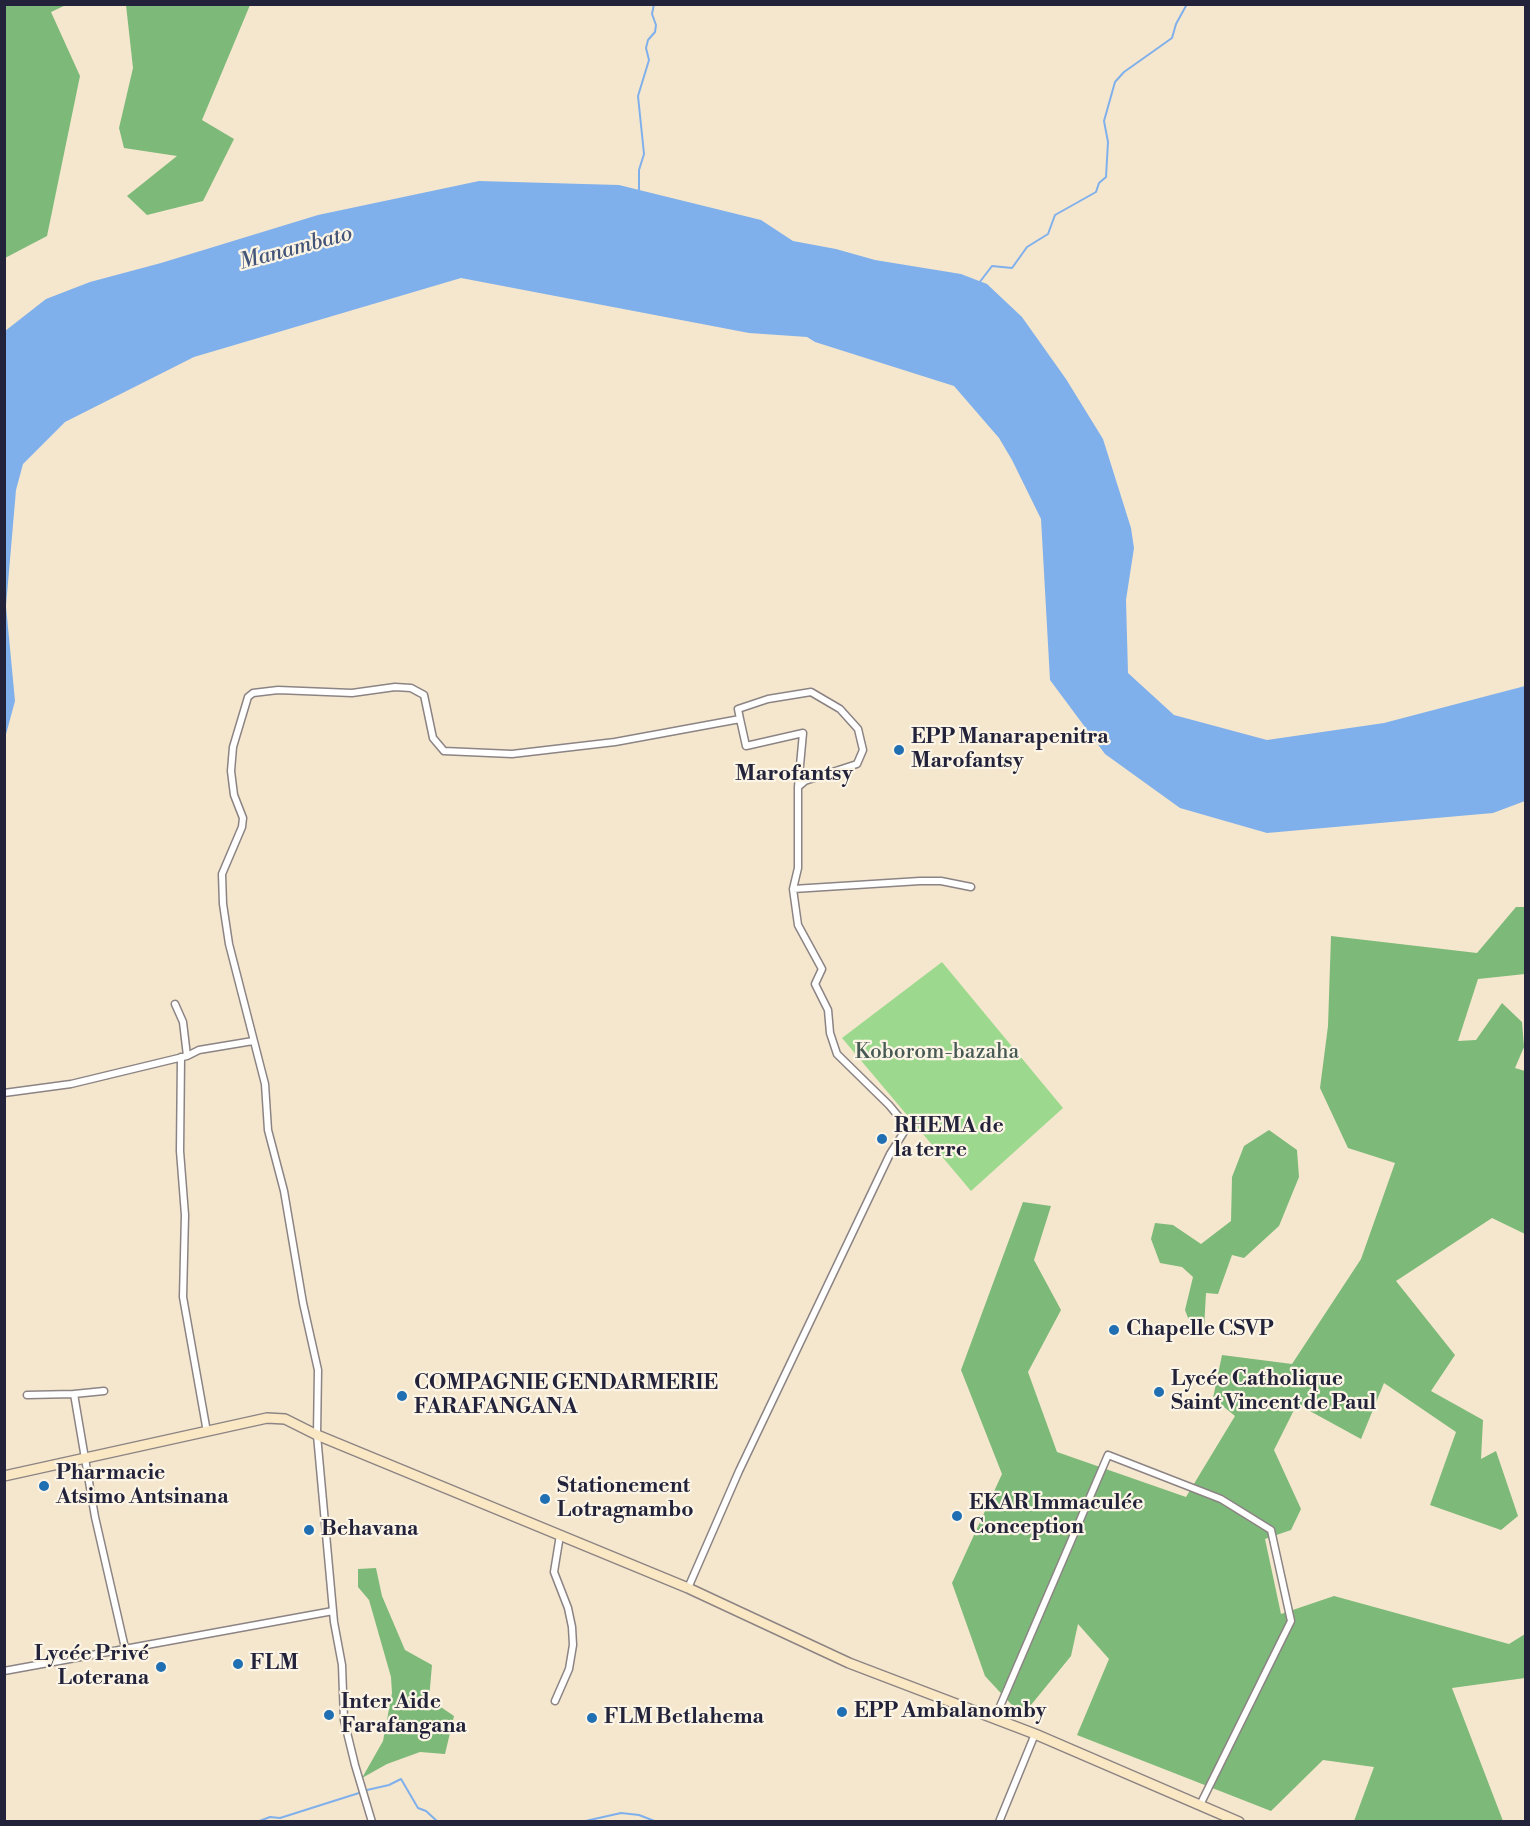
<!DOCTYPE html>
<html>
<head>
<meta charset="utf-8">
<style>
  body { margin:0 }
  #map { position:relative; width:1530px; height:1826px; overflow:hidden; background:#f5e7ce; font-family:"Libre Bodoni",serif }
  canvas { display:block }
  .frame { position:absolute; inset:0; border:6px solid #22223b; pointer-events:none }
</style>
</head>
<body>
<div id="map">
<canvas width="1530" height="1826"></canvas>
<div class="frame"></div>
</div>
<script>
const g = document.querySelector('canvas').getContext('2d');
g.lineJoin = 'round';
function paint(path, color) { g.fillStyle = color; g.fill(path, 'evenodd'); }
const shape = rows => new Path2D(rows.map(r => 'M' + r).join(''));
function strokePath(path, color, width, dash) { g.strokeStyle = color; g.lineWidth = width; g.lineCap = dash ? 'butt' : 'round'; g.setLineDash(dash || []); g.stroke(path); }
function write(font, color, halo, rows, align = 'center') {
  g.font = font + ' "Libre Bodoni",serif'; g.lineWidth = 4.5; g.setLineDash([]); g.textBaseline = 'middle'; g.strokeStyle = halo; g.fillStyle = color; for (const [text, x, y, turn = 0] of rows) {
    g.save(); g.translate(x, y); g.rotate((+turn || 0) * Math.PI / 180); g.textAlign = isNaN(turn) ? turn : align; if (halo) g.strokeText(text, 0, 0); g.fillText(text, 0, 0); g.restore();
  }
}
paint(shape([
  [942,962,1063,1108,971,1191,842,1038]
]), '#9cd98e');
paint(shape([
  [5,4,66,5,51,12,80,76,47,236,5,258],
  [126,5,250,5,202,120,234,139,203,201,147,215,127,196,177,156,124,148,119,128,133,68],
  [1516,907,1525,907,1525,974,1478,979,1458,1041,1476,1040,1502,1003,1522,1022,1524,1047,1515,1068,1525,1071,1525,1234,1492,1218,1396,1281,1455,1355,1431,1391,1483,1420,1481,1459,1496,1451,1518,1516,1501,1530,1430,1505,1456,1432,1384,1383,1361,1439,1297,1404,1274,1450,1301,1509,1291,1530,1265,1539,1281,1614,1334,1596,1509,1644,1525,1634,1525,1678,1452,1688,1503,1821,1354,1821,1374,1767,1323,1760,1271,1811,1077,1735,1109,1659,1078,1624,1071,1656,1022,1716,985,1676,952,1583,1002,1474,961,1370,1023,1202,1051,1206,1034,1260,1061,1310,1028,1372,1057,1452,1186,1497,1235,1416,1213,1398,1222,1355,1292,1364,1361,1259,1395,1163,1348,1148,1320,1088,1328,1026,1331,936,1477,953],
  [1269,1130,1297,1150,1299,1177,1279,1226,1244,1258,1232,1255,1218,1294,1206,1293,1204,1329,1193,1331,1185,1310,1193,1277,1182,1267,1160,1263,1151,1239,1155,1223,1173,1225,1201,1244,1231,1221,1232,1177,1244,1146],
  [376,1568,382,1596,405,1650,432,1665,429,1699,454,1716,445,1754,420,1752,387,1764,362,1778,383,1741,392,1693,391,1677,369,1600,358,1587,358,1569]
]), '#7db979');
paint(shape([
  [479,181,619,185,761,220,793,241,836,249,875,260,961,274,987,284,1022,317,1066,379,1103,439,1131,528,1134,548,1126,600,1128,673,1174,715,1267,740,1384,723,1525,686,1525,801,1493,813,1267,833,1180,808,1105,754,1050,680,1041,519,1012,460,999,438,954,386,815,342,807,337,749,333,461,278,194,357,65,422,23,464,16,490,6,606,15,701,5,738,5,331,46,299,90,282,161,263,318,215]
]), '#80b0eb');
strokePath(shape([
  [639,190,639,170,644,154,638,96,649,60,646,48,648,40,655,32,656,25,652,14,654,4],
  [979,283,992,266,1012,268,1027,247,1048,234,1055,215,1096,192,1099,183,1106,177,1108,142,1104,121,1115,82,1124,72,1172,38,1176,24,1187,4],
  [367,1790,389,1785,401,1779,418,1808,426,1811,438,1822],
  [257,1822,270,1817,280,1818,359,1793],
  [581,1822,621,1813,639,1815,657,1822]
]), '#80b0eb', 2);
const street = shape([
  [793,889,920,881,941,881,971,887],
  [175,1004,183,1022,187,1056],
  [181,1057,180,1151,185,1215,183,1297,207,1432],
  [4,1093,71,1084,187,1056,199,1050,253,1041],
  [74,1394,95,1517,125,1648],
  [27,1395,74,1394,104,1391],
  [688,1588,739,1471,890,1154,904,1132,904,1123,889,1105,837,1054,830,1033,828,1010,815,984,822,969,798,925,793,889,798,868,798,787,805,781,857,764,863,750,858,729,840,709,811,692,768,699,738,709,740,719],
  [4,1671,333,1611],
  [555,1701,569,1669,573,1645,572,1627,568,1608,554,1572,560,1535],
  [995,1718,1108,1455,1221,1499,1271,1530,1291,1621,1200,1805],
  [372,1822,355,1765,344,1720,342,1665,334,1622,317,1435,318,1370,303,1303,284,1191,268,1130,265,1084,229,944,223,904,222,874,242,827,243,818,234,795,231,771,233,747,248,697,253,693,278,690,352,693,395,687,411,688,424,695,433,738,444,751,512,754,615,742,740,719,746,746,803,733,798,787],
  [999,1822,1035,1734]
]);
const secondary = shape([
  [4,1476,267,1418,285,1419,317,1435,688,1588,849,1663,1035,1734,1239,1822]
]);
strokePath(street, '#8c8484', 9);
strokePath(secondary, '#8c8484', 12);
strokePath(street, '#fff', 6);
strokePath(secondary, '#fae7c3', 9);
for (const [x, y, r, color] of [
  [899,750,6,"#1f6fb2"],
  [882,1139,6,"#1f6fb2"],
  [1114,1330,6,"#1f6fb2"],
  [1159,1392,6,"#1f6fb2"],
  [402,1396,6,"#1f6fb2"],
  [44,1486,6,"#1f6fb2"],
  [545,1499,6,"#1f6fb2"],
  [957,1516,6,"#1f6fb2"],
  [309,1530,6,"#1f6fb2"],
  [238,1664,6,"#1f6fb2"],
  [161,1667,6,"#1f6fb2"],
  [842,1712,6,"#1f6fb2"],
  [329,1715,6,"#1f6fb2"],
  [592,1718,6,"#1f6fb2"]
]) { const dot = new Path2D(); dot.arc(x, y, r, 0, 2 * Math.PI); g.fillStyle = color; g.fill(dot); strokePath(dot, '#fcf5e5', 2); }
write('bold 21px', '#22223b', '#fcf5e5', [
  ["EPP Manarapenitra",911,738],
  ["Marofantsy",911,762],
  ["RHEMA de",894,1127],
  ["la terre",894,1151],
  ["Chapelle CSVP",1126,1330],
  ["Lycée Catholique",1171,1380],
  ["Saint Vincent de Paul",1171,1404],
  ["COMPAGNIE GENDARMERIE",414,1384],
  ["FARAFANGANA",414,1408],
  ["Pharmacie",56,1474],
  ["Atsimo Antsinana",56,1498],
  ["Stationement",557,1487],
  ["Lotragnambo",557,1511],
  ["EKAR Immaculée",969,1504],
  ["Conception",969,1528],
  ["Behavana",321,1530],
  ["Lycée Privé",149,1655,"right"],
  ["Loterana",149,1679,"right"],
  ["FLM",250,1664],
  ["Inter Aide",341,1703],
  ["Farafangana",341,1727],
  ["EPP Ambalanomby",854,1712],
  ["FLM Betlahema",604,1718]
], 'left');
write('21px', '#475954', '#fcf5e5', [
  ["Koborom-bazaha",937,1053]
]);
write('italic 22px', '#435479', '#fcf5e5', [
  ["Manambato",296,249,-15]
]);
write('bold 22px', '#22223b', '#fcf5e5', [
  ["Marofantsy",794,775]
]);
</script>
</body>
</html>
